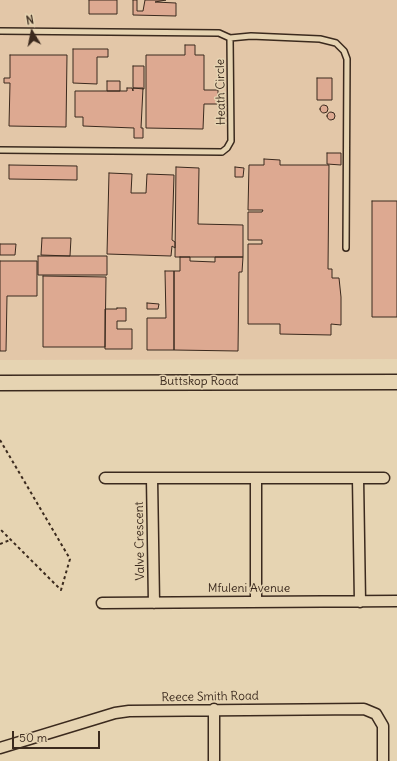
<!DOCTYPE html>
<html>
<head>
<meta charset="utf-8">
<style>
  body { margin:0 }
  #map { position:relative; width:397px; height:761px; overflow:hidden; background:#e6d4b2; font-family:Delius,sans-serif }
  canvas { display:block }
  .north { position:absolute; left:12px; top:12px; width:40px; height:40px; -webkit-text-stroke:3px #e6d4b2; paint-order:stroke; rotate:350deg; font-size:11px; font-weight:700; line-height:16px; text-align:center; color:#3b2a1e }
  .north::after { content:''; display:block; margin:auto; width:14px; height:18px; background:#3b2a1e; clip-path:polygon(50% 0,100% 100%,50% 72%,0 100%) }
  .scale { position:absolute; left:12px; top:731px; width:88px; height:18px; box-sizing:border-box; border:2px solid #3b2a1e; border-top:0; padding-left:5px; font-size:12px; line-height:14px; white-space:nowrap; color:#3b2a1e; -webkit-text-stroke:3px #e6d4b2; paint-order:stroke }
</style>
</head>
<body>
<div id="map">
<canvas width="397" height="761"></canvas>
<div class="north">N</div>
<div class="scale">50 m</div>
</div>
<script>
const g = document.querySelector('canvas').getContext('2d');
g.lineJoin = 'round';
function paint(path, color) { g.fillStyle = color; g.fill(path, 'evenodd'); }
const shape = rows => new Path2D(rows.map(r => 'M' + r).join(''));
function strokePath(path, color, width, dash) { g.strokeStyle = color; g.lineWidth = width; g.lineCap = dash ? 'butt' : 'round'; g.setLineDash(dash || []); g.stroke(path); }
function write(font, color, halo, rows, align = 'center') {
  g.font = font + ' Delius,sans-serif'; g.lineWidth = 3; g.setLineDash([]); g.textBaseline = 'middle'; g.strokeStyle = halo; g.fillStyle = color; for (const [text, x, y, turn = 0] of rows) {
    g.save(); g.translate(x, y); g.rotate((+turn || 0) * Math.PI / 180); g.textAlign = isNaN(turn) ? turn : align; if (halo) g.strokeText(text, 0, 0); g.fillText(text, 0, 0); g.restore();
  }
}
paint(shape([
  [0,0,397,0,397,359,0,360]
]), '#e3c7a8');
const building = shape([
  [89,0,117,0,117,14,89,14,89,0],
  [133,0,137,0,137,11,143,11,145,0,166,0,155,2,176,3,176,16,133,15,133,0],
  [185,45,195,45,195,55,204,55,204,90,218,90,218,104,204,104,203,129,146,128,146,55,185,55,185,45],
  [73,49,108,49,108,57,97,57,97,84,73,83,73,49],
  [10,55,67,55,66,127,9,126,10,83,4,83,4,78,10,78,10,55],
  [133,66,144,66,144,89,133,88,133,66],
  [317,78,332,78,332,100,317,100,317,78],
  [107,81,120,81,120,91,107,91,107,81],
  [127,88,132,88,133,91,133,88,143,88,141,128,143,128,143,138,134,138,134,128,83,126,83,117,75,117,75,91,127,91,127,88],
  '320 109a4 4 0 1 1 8 0a4 4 0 1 1-8 0Z',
  '327 116a4 4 0 1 1 8 0a4 4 0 1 1-8 0Z',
  [327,153,341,153,341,165,327,164,327,153],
  [264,159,280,160,280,165,329,165,328,269,332,269,332,278,339,278,341,297,341,325,331,324,331,335,280,334,280,324,248,324,248,244,262,244,262,240,248,240,248,212,262,212,263,210,248,210,249,165,264,165,264,159],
  [9,165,77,166,77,180,9,179,9,165],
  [176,167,199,168,198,224,243,225,243,257,175,257,176,167],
  [235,167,244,168,243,177,235,177,235,167],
  [109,173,132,174,131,193,146,193,147,174,174,175,172,240,175,242,175,248,172,246,171,256,107,254,109,173],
  [372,201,397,201,397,317,372,317,372,201],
  [42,238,71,238,70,256,41,255,42,238],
  [0,244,16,244,15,255,0,255,0,244],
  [38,256,107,256,107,275,38,275,38,256],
  [180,257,190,257,190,261,215,262,215,257,243,257,242,272,239,272,238,351,174,350,174,271,180,271,180,257],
  [0,261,37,261,37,296,7,296,6,351,0,351,0,261],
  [165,271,174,271,174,350,147,350,147,318,166,318,165,271],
  [43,276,106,277,105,347,43,347,43,276],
  [147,303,159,304,158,309,147,309,147,303],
  [117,308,126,308,126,321,117,321,117,329,132,329,132,349,105,349,105,309,117,309,117,308]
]);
paint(building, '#dda991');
strokePath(building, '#3b2a1e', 1);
const lane = shape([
  [0,31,219,33,230,38],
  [230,38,251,36,320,39,336,43,344,51,347,59,346,248],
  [0,150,222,152,227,148,231,141,230,38]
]);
const street = shape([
  [105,478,384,478],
  [152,478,154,603],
  [256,478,256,602],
  [358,478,360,602],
  [102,603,397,601],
  [0,748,115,713,129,711,364,709,376,714,383,726,383,761],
  [214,761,214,709]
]);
const secondary = shape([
  [0,383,397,382]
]);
strokePath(lane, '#3b2a1e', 8);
strokePath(street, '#3b2a1e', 13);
strokePath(secondary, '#3b2a1e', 17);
strokePath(shape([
  [0,440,70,559,61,590,0,529],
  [0,544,10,540]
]), '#3b2a1e', 2, [3, 3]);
strokePath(lane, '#e6d4b2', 5);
strokePath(street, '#e6d4b2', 10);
strokePath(secondary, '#e6d4b2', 14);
write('12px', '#3b2a1e', '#e6d4b2', [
  ["Heath Circle",221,92,-91],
  ["Buttskop Road",199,382],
  ["Valve Crescent",140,541,-91],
  ["Mfuleni Avenue",249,589],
  ["Reece Smith Road",210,697,-1]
]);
</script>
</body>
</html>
